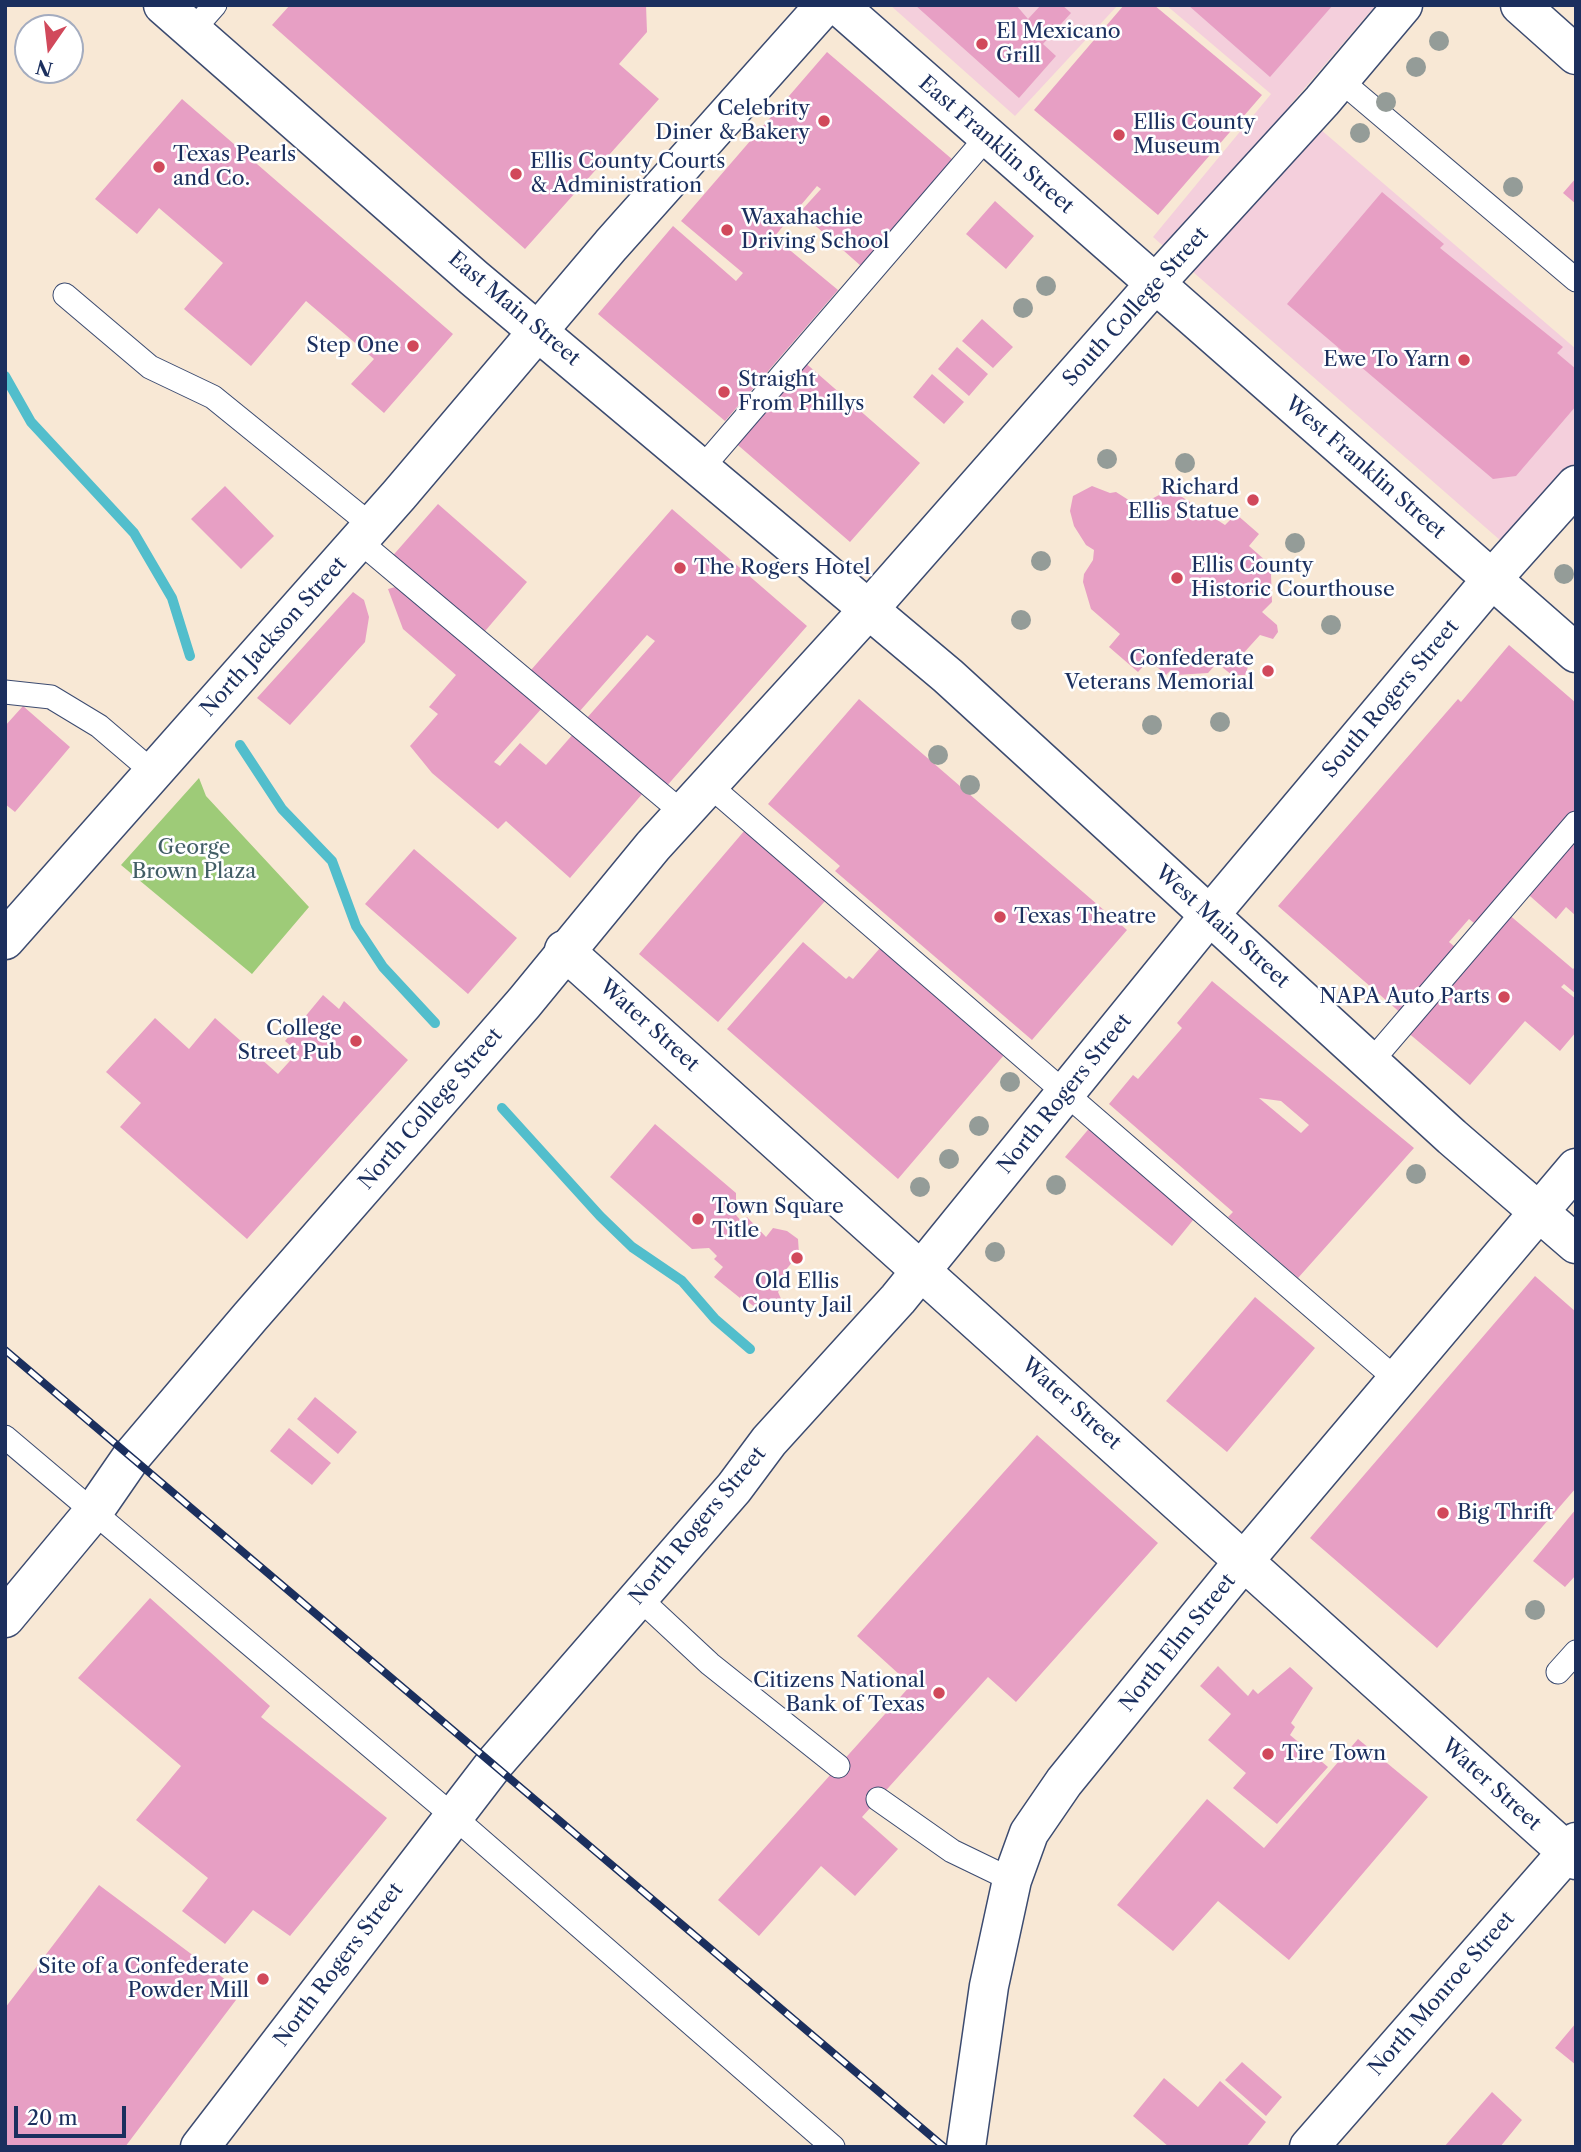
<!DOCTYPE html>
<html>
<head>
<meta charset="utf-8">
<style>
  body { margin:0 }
  #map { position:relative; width:1581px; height:2152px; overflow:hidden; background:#f8e8d5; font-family:"Libre Caslon Text",serif }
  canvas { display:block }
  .frame { position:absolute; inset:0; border:7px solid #1b2f5e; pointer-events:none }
  .north { position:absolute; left:14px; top:14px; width:70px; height:70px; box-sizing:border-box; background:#fff; border:2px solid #a4acbf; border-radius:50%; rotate:194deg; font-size:19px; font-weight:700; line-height:28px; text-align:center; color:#1b2f5e }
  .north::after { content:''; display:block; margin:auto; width:24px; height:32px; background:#d1495b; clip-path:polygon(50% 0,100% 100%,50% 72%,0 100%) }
  .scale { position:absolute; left:14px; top:2106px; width:112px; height:32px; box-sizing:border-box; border:4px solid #1b2f5e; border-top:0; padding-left:9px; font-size:21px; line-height:24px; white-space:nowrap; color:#1b2f5e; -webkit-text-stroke:5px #fff; paint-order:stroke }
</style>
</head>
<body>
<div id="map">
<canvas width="1581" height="2152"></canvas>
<div class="frame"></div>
<div class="north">N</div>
<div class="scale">20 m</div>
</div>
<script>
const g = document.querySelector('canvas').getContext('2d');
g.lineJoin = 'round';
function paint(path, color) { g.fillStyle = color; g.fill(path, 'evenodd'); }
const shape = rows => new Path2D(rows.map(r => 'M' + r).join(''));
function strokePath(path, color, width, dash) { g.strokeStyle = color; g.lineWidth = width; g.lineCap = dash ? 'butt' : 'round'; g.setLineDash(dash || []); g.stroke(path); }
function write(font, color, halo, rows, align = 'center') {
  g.font = font + ' "Libre Caslon Text",serif'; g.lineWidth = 5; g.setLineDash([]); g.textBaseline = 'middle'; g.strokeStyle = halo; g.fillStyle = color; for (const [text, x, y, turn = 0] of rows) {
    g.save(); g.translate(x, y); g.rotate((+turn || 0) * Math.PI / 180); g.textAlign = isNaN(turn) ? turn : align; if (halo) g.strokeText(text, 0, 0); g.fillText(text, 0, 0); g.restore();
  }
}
paint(shape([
  [890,5,1118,5,1015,116],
  [1166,5,1376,5,1291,104,1576,349,1576,462,1501,541,1153,237,1271,94]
]), '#f4cfdc');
paint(shape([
  [199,778,206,796,309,907,252,974,121,865]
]), '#9ecb78');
strokePath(shape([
  [5,376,31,422,134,533,172,598,190,656],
  [240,745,282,809,332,861,356,926,383,967,435,1023],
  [502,1108,600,1216,632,1247,682,1281,715,1319,750,1349]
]), '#52becc', 10);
paint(shape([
  [290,5,646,5,647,32,619,64,659,99,525,249,272,25],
  [915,5,1016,5,1028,19,1041,5,1062,5,1071,13,1043,44,1056,56,1019,98],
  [1124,5,1154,5,1262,95,1158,215,1034,110],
  [1188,5,1333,5,1270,77],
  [827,52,953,160,861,266,800,212,821,189,817,186,774,237,838,290,725,421,598,314,673,226,736,281,743,273,681,221],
  [182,99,453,334,384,413,351,384,374,359,306,301,251,366,184,309,223,263,159,208,137,234,95,199],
  [1576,178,1576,204,1563,193],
  [1382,192,1444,244,1440,248,1563,347,1557,353,1576,369,1576,406,1516,476,1493,479,1287,304],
  [995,201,1034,236,1006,269,966,234],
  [982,319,1013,347,993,368,962,341],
  [957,347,988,374,969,396,938,369],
  [802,360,920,463,850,542,732,440],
  [932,374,964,402,944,424,913,397],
  [225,486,274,536,241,569,191,519],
  [1092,486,1110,493,1116,492,1138,506,1161,494,1179,495,1225,525,1236,514,1259,534,1249,546,1266,561,1262,566,1271,574,1272,602,1262,612,1277,625,1278,632,1273,639,1260,635,1240,657,1248,667,1245,675,1232,675,1217,663,1208,673,1177,675,1171,670,1166,675,1149,660,1138,672,1109,647,1120,634,1091,609,1083,582,1084,574,1093,560,1094,550,1086,545,1074,526,1070,511,1073,496],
  [438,504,527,582,480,637,389,560],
  [672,509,807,626,665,788,586,719,655,641,647,635,579,712,531,670],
  [403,585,542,708,494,762,500,766,520,743,546,765,574,733,643,793,570,878,506,821,498,829,432,773,410,746,438,714,429,707,456,675,403,629,388,589],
  [353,592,364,600,369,617,365,642,290,725,257,698],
  [1509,645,1576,703,1576,815,1479,927,1469,919,1449,942,1460,951,1403,1015,1278,906,1458,699,1461,702],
  [859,699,1127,930,1032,1040,835,871,840,866,768,804],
  [23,706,70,747,15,812,5,804,5,726],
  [1576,827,1576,916,1566,907,1556,919,1522,889],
  [745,830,825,901,718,1022,639,954],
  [414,849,517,938,468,994,365,904],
  [1507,913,1573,969,1576,966,1576,994,1564,984,1561,987,1576,999,1576,1032,1560,1051,1525,1021,1470,1085,1406,1031],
  [803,942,846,979,849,976,853,979,880,948,1004,1055,898,1179,727,1029],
  [1212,981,1414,1148,1298,1278,1228,1217,1233,1212,1109,1104,1133,1075,1138,1079,1182,1028,1177,1023],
  [1259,1098,1281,1101,1309,1125,1301,1133],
  [323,995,339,1009,344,1001,408,1060,247,1239,120,1127,141,1103,106,1072,155,1018,189,1049,215,1018,278,1074,298,1052,285,1041],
  [655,1124,736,1193,736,1215,742,1222,747,1217,766,1237,773,1228,787,1231,798,1239,799,1254,784,1272,789,1275,778,1292,782,1301,777,1309,765,1306,762,1313,741,1296,740,1298,714,1277,723,1267,714,1259,717,1256,709,1248,692,1249,610,1177],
  [1092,1125,1198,1214,1172,1246,1065,1157],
  [1535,1276,1576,1312,1576,1488,1437,1648,1310,1538],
  [1255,1297,1315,1348,1227,1452,1166,1401],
  [315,1397,357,1432,338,1454,297,1419],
  [289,1428,331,1463,312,1485,270,1451],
  [1037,1435,1158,1543,1016,1702,988,1677,862,1817,898,1849,855,1896,821,1866,759,1936,718,1900,911,1685,857,1636],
  [1576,1509,1576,1575,1565,1587,1533,1561],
  [150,1598,270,1706,261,1717,387,1818,290,1936,253,1910,225,1944,182,1911,208,1878,136,1820,181,1766,78,1678],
  [1218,1666,1248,1696,1253,1689,1258,1694,1290,1667,1313,1688,1291,1723,1295,1727,1290,1735,1328,1767,1277,1824,1233,1788,1246,1773,1208,1740,1231,1714,1200,1686],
  [1358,1739,1428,1797,1289,1960,1218,1901,1173,1951,1117,1905,1207,1799,1264,1848],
  [99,1885,242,1992,125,2147,8,2147,5,2145,5,2008],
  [1576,2023,1576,2065,1555,2048],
  [1242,2062,1282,2097,1266,2116,1225,2080],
  [1164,2078,1198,2107,1220,2081,1266,2122,1246,2147,1169,2147,1133,2116],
  [1492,2092,1522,2120,1500,2147,1444,2147]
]), '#e79fc4');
const lane = shape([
  [192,31,215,5],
  [1340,80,1576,280],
  [65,295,150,367,213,397,372,526],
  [702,468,987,137],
  [359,541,683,813],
  [5,692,51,697,99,726,154,773],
  [709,785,1397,1380],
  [1370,1063,1576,823],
  [5,1437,453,1816,833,2147],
  [638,1597,710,1664,838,1766],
  [1558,1672,1576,1652],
  [878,1799,952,1851,1012,1880]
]);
const street = shape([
  [838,5,1576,653],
  [1520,5,1576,55],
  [869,609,1154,285,1322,101,1403,5],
  [5,940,399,495,611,245,825,5],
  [564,950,1576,1860],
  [200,2147,495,1763,734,1488,769,1441,898,1299,1209,916,1492,579,1576,485]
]);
const secondary = shape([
  [5,1618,94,1511,132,1456,250,1317,524,1003,653,846,869,609]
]);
const primary = shape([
  [163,5,474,278,948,676,1452,1137,1576,1244],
  [966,2147,989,1986,1012,1880,1029,1833,1064,1782,1243,1562,1576,1168],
  [1309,2147,1576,1842]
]);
strokePath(lane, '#3c4b70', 25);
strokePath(street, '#3c4b70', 41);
strokePath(secondary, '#3c4b70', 41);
strokePath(primary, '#3c4b70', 41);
strokePath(lane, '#fff', 23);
strokePath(street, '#fff', 38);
strokePath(secondary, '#fff', 38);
strokePath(primary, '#fff', 38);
const rail = shape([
  [5,1350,944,2147]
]);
strokePath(rail, '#1b2f5e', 8);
strokePath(rail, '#fff', 5, [16]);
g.fillStyle = '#949c98';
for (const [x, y] of [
  [1439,41],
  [1416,67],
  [1386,102],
  [1360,133],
  [1513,187],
  [1046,286],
  [1023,308],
  [1107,459],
  [1185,463],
  [1295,543],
  [1041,561],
  [1564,574],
  [1021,620],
  [1331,625],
  [1220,722],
  [1152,725],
  [938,755],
  [970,785],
  [1010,1082],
  [979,1126],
  [949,1159],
  [1416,1174],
  [1056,1185],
  [920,1187],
  [995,1252],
  [1535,1610]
]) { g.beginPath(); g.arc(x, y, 10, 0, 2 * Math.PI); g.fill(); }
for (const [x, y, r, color] of [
  [982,44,7,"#d1495b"],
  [824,121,7,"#d1495b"],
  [1119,135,7,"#d1495b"],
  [159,167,7,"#d1495b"],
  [516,174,7,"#d1495b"],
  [727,230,7,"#d1495b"],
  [413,346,7,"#d1495b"],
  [1464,360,7,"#d1495b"],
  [724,392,7,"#d1495b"],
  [1253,500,7,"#d1495b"],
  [680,568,7,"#d1495b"],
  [1177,578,7,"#d1495b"],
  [1268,671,7,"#d1495b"],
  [1000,917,7,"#d1495b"],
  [1504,997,7,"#d1495b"],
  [356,1041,7,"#d1495b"],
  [698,1219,7,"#d1495b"],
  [797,1258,7,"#d1495b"],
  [1443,1513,7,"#d1495b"],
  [939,1693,7,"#d1495b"],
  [1268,1754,7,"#d1495b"],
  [263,1979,7,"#d1495b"]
]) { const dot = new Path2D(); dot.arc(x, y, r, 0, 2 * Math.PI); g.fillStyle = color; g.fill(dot); strokePath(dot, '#fff', 2.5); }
write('21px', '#1b2f5e', '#fff', [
  ["El Mexicano",996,32],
  ["Grill",996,56],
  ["Celebrity",810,109,"right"],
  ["Diner & Bakery",810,133,"right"],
  ["Ellis County",1133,123],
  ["Museum",1133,147],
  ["Texas Pearls",173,155],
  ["and Co.",173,179],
  ["Ellis County Courts",530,162],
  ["& Administration",530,186],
  ["Waxahachie",741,218],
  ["Driving School",741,242],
  ["Step One",399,346,"right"],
  ["Ewe To Yarn",1450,360,"right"],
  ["Straight",738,380],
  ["From Phillys",738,404],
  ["Richard",1239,488,"right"],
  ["Ellis Statue",1239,512,"right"],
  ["Ellis County",1191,566],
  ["Historic Courthouse",1191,590],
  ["The Rogers Hotel",694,568],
  ["Confederate",1254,659,"right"],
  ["Veterans Memorial",1254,683,"right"],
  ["Texas Theatre",1014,917],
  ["NAPA Auto Parts",1490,997,"right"],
  ["College",342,1029,"right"],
  ["Street Pub",342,1053,"right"],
  ["Town Square",712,1207],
  ["Title",712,1231],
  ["Old Ellis",797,1282,"center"],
  ["County Jail",797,1306,"center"],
  ["Big Thrift",1457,1513],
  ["Citizens National",925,1681,"right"],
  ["Bank of Texas",925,1705,"right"],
  ["Tire Town",1282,1754],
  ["Site of a Confederate",249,1967,"right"],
  ["Powder Mill",249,1991,"right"]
], 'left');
write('21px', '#1b2f5e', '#fff', [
  ["East Franklin Street",996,145,41],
  ["South College Street",1136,307,-48],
  ["East Main Street",514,309,40],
  ["West Franklin Street",1365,468,41],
  ["North Jackson Street",274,637,-48],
  ["South Rogers Street",1391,699,-50],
  ["West Main Street",1222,927,42],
  ["Water Street",649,1026,42],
  ["North Rogers Street",1065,1094,-51],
  ["North College Street",431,1109,-49],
  ["Water Street",1071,1404,42],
  ["North Rogers Street",698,1526,-50],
  ["North Elm Street",1178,1643,-51],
  ["Water Street",1491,1785,42],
  ["North Rogers Street",339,1965,-53],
  ["North Monroe Street",1442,1994,-49]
]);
write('21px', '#425e66', '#fff', [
  ["George",194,848],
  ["Brown Plaza",194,872]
]);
</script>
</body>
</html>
